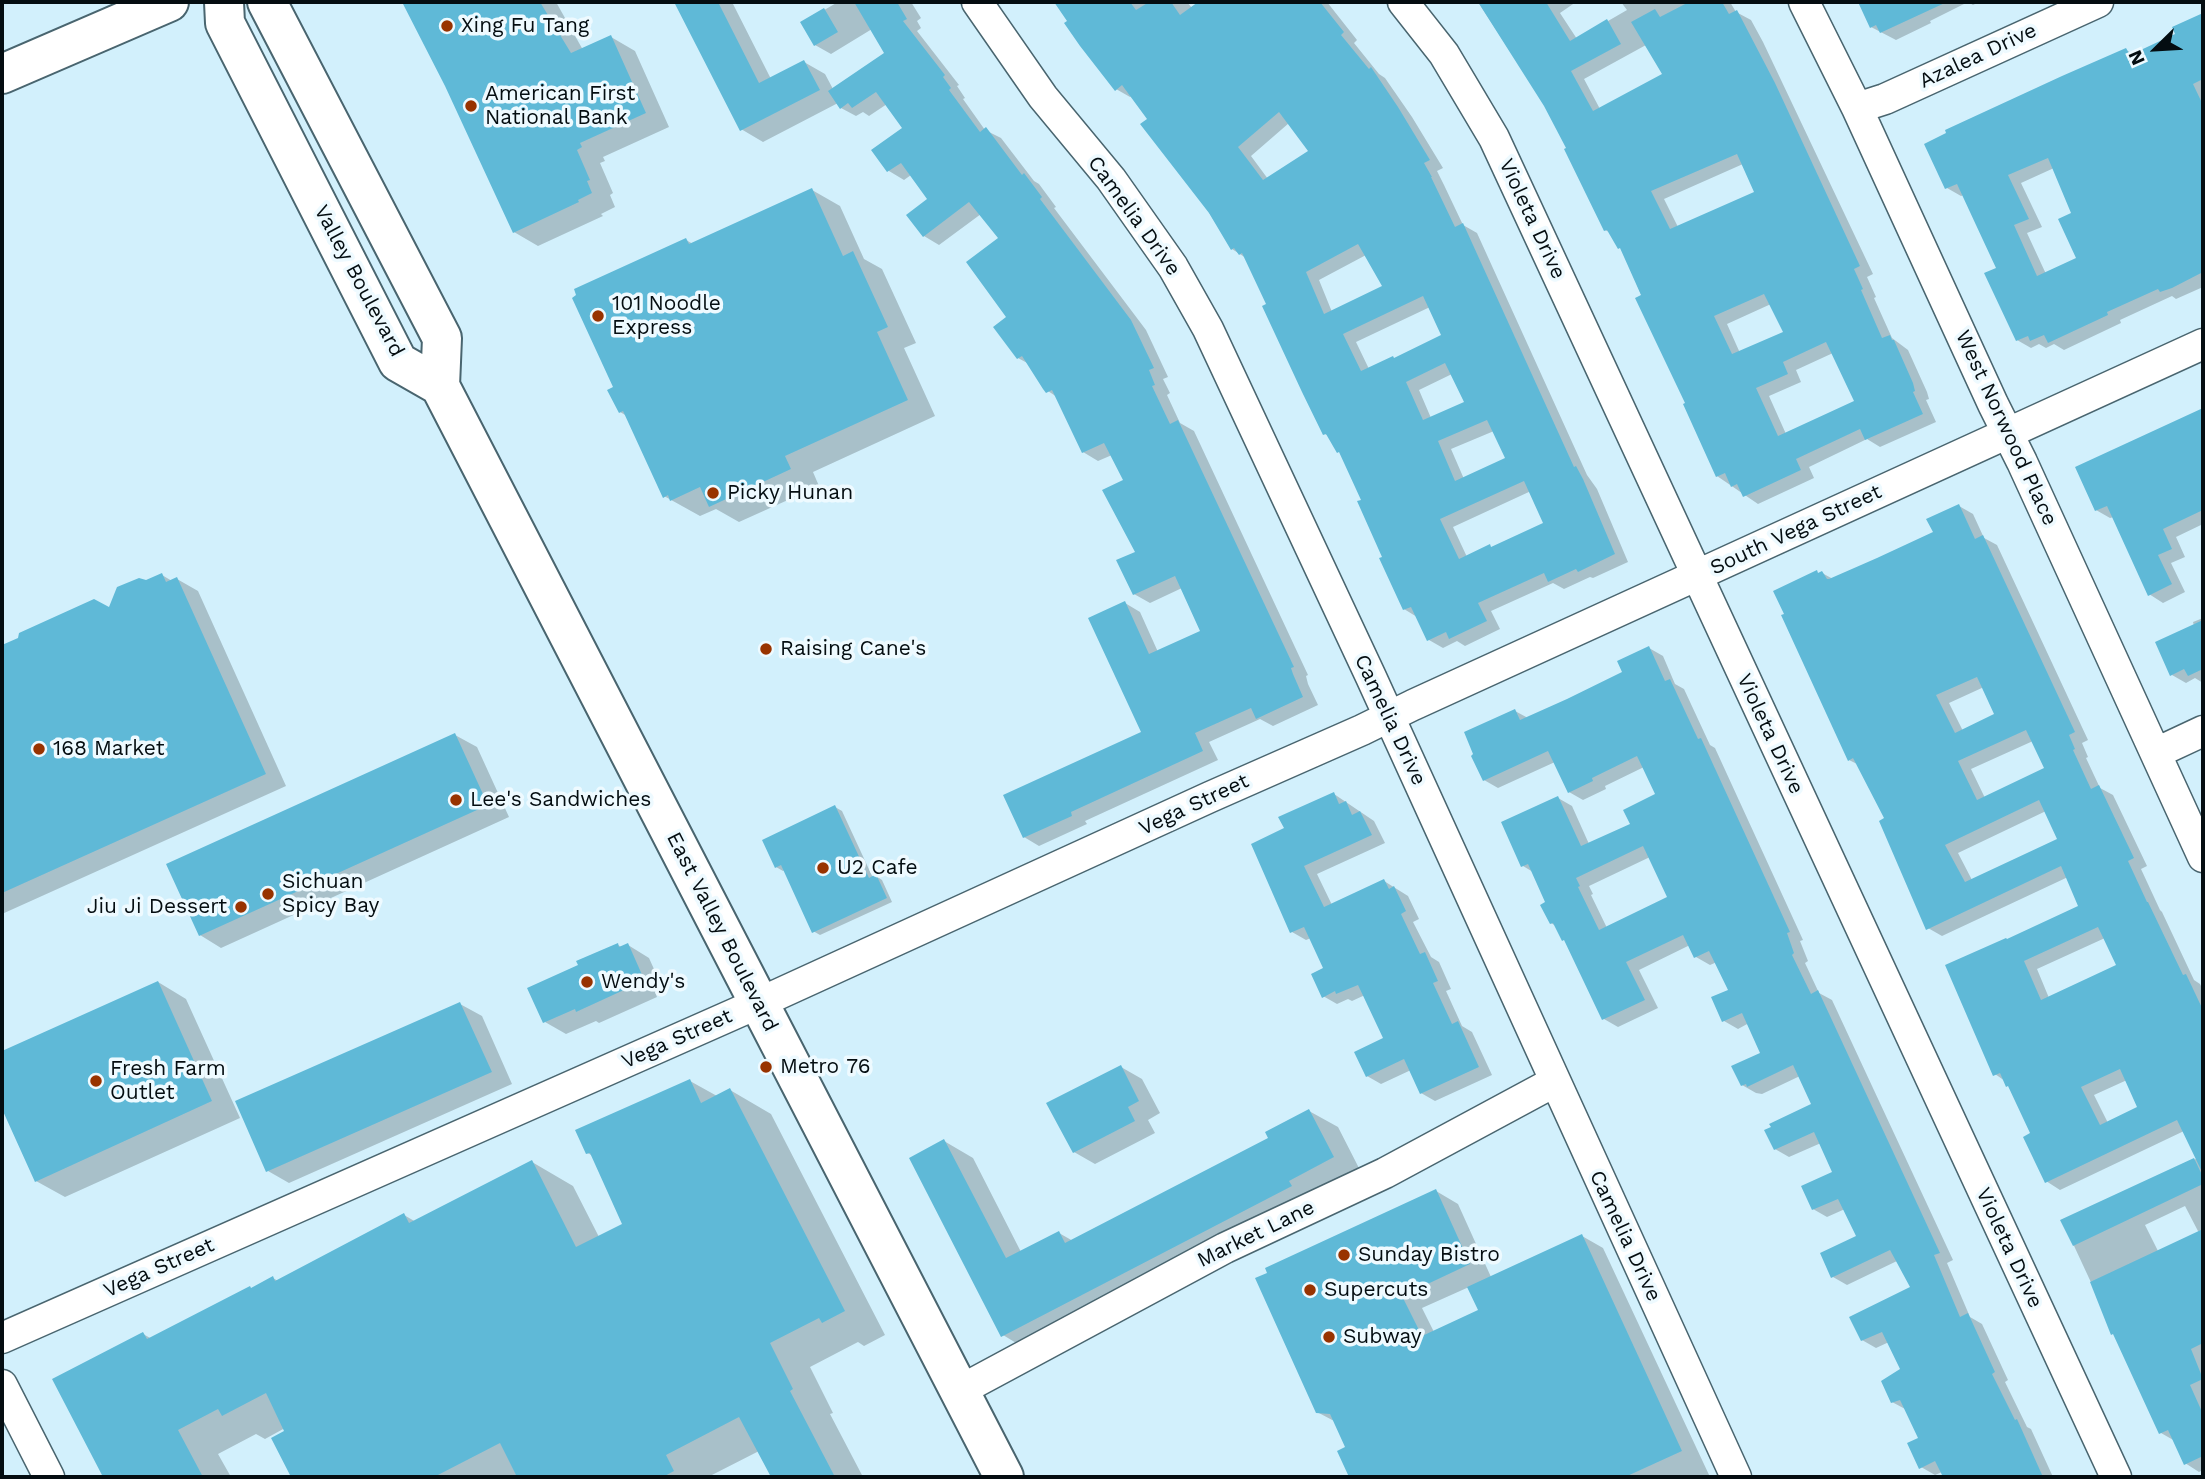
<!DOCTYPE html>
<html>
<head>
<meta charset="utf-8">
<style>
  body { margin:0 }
  #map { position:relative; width:2205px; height:1479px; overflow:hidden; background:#d2f0fc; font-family:"Work Sans",sans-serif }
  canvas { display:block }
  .frame { position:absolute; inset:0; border:4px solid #040d11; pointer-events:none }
  .north { position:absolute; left:2121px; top:14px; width:70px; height:70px; -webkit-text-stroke:5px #eefaff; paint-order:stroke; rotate:246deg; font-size:19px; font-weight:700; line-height:28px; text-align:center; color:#040d11 }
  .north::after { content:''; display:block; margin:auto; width:24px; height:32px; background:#040d11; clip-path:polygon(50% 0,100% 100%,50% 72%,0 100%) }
</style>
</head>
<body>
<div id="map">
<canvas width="2205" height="1479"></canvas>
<div class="frame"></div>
<div class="north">N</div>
</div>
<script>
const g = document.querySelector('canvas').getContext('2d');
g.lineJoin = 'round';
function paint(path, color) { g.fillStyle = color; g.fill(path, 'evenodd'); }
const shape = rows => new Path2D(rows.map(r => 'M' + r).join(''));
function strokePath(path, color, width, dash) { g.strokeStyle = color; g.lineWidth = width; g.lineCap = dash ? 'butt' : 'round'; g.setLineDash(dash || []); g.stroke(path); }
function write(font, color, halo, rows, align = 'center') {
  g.font = font + ' "Work Sans",sans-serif'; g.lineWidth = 7; g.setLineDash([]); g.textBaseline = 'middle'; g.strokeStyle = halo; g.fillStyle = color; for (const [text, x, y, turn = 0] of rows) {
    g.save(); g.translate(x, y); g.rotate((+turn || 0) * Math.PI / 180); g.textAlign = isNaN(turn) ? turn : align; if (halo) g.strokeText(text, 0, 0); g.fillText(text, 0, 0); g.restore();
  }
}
paint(shape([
  [404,2,556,2,583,50,611,37,635,51,669,127,603,157,605,161,600,163,613,193,610,195,615,207,601,214,603,216,538,246,514,232,447,85],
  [692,2,729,2,733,4,771,79,804,62,825,74,833,89,887,54,872,29,831,54,815,45,802,23,838,2,911,2,921,18,917,21,921,28,917,31,959,85,957,86,965,98,963,99,985,130,1001,138,1034,181,1039,184,1056,207,1054,208,1146,330,1168,377,1163,379,1170,393,1167,395,1180,423,1194,431,1308,675,1306,676,1308,684,1318,705,1273,726,1260,719,1209,742,1218,760,1085,821,1087,824,1039,846,1024,837,1143,732,1125,603,1140,612,1158,652,1202,631,1182,588,1150,603,1134,594,1137,552,1125,481,1112,455,1098,461,1083,452,1057,397,1048,391,1029,364,1018,358,1009,317,1000,239,981,214,939,245,924,236,929,200,911,175,904,180,889,171,873,150,905,129,887,104,869,116,863,112,856,116,841,108,838,103,763,142,741,129,679,8],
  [1056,2,1187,2,1192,8,1201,2,1327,2,1357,40,1354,43,1379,74,1385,78,1412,117,1443,168,1437,171,1444,185,1463,225,1477,233,1587,475,1597,489,1628,562,1593,578,1590,577,1564,589,1553,583,1491,611,1500,629,1465,646,1457,641,1443,648,1429,640,1417,617,1404,609,1363,501,1341,454,1329,436,1325,434,1246,258,1232,249,1150,119,1132,96,1130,97,1116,89],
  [1289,123,1310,151,1268,179,1251,156],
  [1366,255,1384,287,1332,312,1319,280],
  [1430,307,1443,335,1395,359,1369,369,1356,342],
  [1452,374,1467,403,1431,418,1419,390],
  [1494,431,1508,459,1464,479,1451,449],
  [1531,491,1546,524,1493,548,1467,557,1453,527],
  [1478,2,1576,2,1560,13,1577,39,1627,10,1621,2,1730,2,1736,12,1751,20,1763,42,1873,274,1867,277,1876,297,1874,298,1892,338,1908,350,1927,392,1929,399,1926,400,1936,422,1880,447,1867,439,1809,467,1814,478,1758,504,1717,476,1622,249,1611,233,1605,230,1569,149,1545,105],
  [1646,45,1664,75,1600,109,1584,79],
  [1743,164,1756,192,1678,227,1664,199],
  [1771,304,1785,333,1740,353,1727,324],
  [1833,353,1856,402,1786,434,1769,396,1801,382,1796,370],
  [1857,2,1979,2,1973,5,1968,2,1930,21,1931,23,1896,40,1871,27,1860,4],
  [2203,15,2203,287,2176,299,2172,296,2120,320,2121,323,2064,350,2054,344,2046,348,2039,344,2031,348,2017,340,1998,269,1964,195,1961,196,1947,188,2126,50,2135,55,2178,35,2174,28],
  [2054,168,2073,214,2078,259,2046,274,2027,233,2042,227,2021,183],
  [812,190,840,206,864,259,882,269,916,343,904,348,935,416,813,472,819,486,739,522,716,509,700,516,664,496,627,416,620,412,615,388,686,240,693,244],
  [2203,410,2203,524,2176,537,2185,557,2171,563,2185,592,2163,603,2149,594,2114,517,2110,518,2096,510,2078,468],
  [1959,506,1973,514,1984,538,1997,545,2088,740,2082,743,2088,757,2086,758,2100,788,2113,795,2147,866,2141,869,2160,910,2162,912,2194,980,2200,984,2203,990,2203,1470,2199,1472,2185,1463,2175,1441,2161,1433,2062,1220,2198,1158,2184,1131,2060,1190,2046,1181,2032,1134,2011,1087,2005,1081,1995,1074,2008,941,2081,906,2068,877,1942,936,1928,928,1887,819,1859,765,1849,760,1820,574,1822,573,1833,579,1935,533],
  [1984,687,1997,715,1963,731,1949,703],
  [2033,741,2046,769,1985,798,1971,769],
  [2046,811,2059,840,1972,880,1958,853],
  [2105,938,2118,966,2049,998,2037,969],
  [2127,1080,2140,1108,2108,1123,2094,1095],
  [2185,1206,2199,1233,2159,1253,2145,1225],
  [162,575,172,581,177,579,198,591,286,786,2,914,2,648,16,652,110,609,146,582],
  [2203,618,2203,683,2195,678,2186,683,2172,675,2194,626,2193,622],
  [1649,648,1663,656,1675,684,1684,689,1710,745,1715,748,1803,940,1800,941,1808,961,1805,963,1819,993,1832,1000,1953,1260,1947,1263,1970,1317,1982,1324,2008,1380,2005,1382,2027,1427,2031,1429,2053,1477,1945,1477,1942,1472,1935,1475,1921,1467,1920,1438,1907,1410,1892,1402,1903,1370,1889,1342,1876,1348,1862,1340,1912,1288,1897,1261,1847,1285,1833,1277,1858,1237,1845,1209,1827,1217,1813,1209,1834,1172,1821,1143,1789,1157,1775,1149,1814,1105,1800,1076,1762,1094,1756,1093,1742,1085,1763,1054,1749,1023,1738,1029,1724,1021,1731,990,1717,962,1710,965,1696,957,1690,945,1639,970,1658,1008,1618,1027,1604,1019,1567,941,1556,926,1551,923,1547,903,1533,872,1523,866,1558,798,1572,806,1589,844,1632,825,1658,795,1644,767,1605,786,1606,789,1583,800,1569,792,1555,762,1498,788,1484,780,1515,711,1528,718,1624,673],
  [1650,857,1669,898,1607,928,1591,895,1593,894,1589,886],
  [455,735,477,747,509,817,221,948,200,935],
  [1334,794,1374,821,1385,843,1317,874,1332,905,1384,881,1408,896,1419,919,1413,922,1431,957,1439,962,1451,989,1446,991,1462,1026,1472,1032,1492,1075,1435,1101,1421,1093,1411,1070,1381,1084,1367,1076,1385,1039,1365,995,1352,1001,1348,999,1337,1004,1323,996,1326,969,1311,938,1306,940,1292,932,1286,829],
  [835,807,842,811,873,878,876,876,882,880,892,902,820,935,813,931,785,870,783,871,776,867],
  [618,945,623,948,628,945,649,958,663,989,655,992,657,997,599,1023,596,1021,566,1034,545,1022],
  [158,982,186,999,240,1118,65,1197,36,1181,2,1105,2,1053],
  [460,1004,482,1016,512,1084,289,1183,268,1171],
  [1121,1067,1142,1079,1160,1113,1148,1120,1155,1133,1095,1164,1074,1152],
  [690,1081,717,1096,730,1090,771,1114,885,1335,864,1346,858,1342,810,1367,833,1413,830,1414,863,1477,773,1477,759,1451,708,1477,293,1477,273,1439,286,1432,285,1428,265,1439,256,1434,218,1454,231,1477,114,1477,101,1469,143,1334,152,1339,273,1278,278,1281,404,1215,416,1222,532,1162,573,1186,599,1237,624,1224,594,1157,588,1153],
  [1309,1111,1338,1127,1362,1174,1031,1352,1003,1335,944,1141,973,1158,1021,1252,1059,1233,1073,1241,1270,1139],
  [1436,1191,1458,1204,1491,1277,1582,1236,1603,1248,1710,1477,1356,1477,1349,1473,1348,1448,1336,1422,1317,1412],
  [1469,1287,1480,1310,1434,1332,1422,1308]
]), '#0003');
paint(shape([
  [402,2,540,2,571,53,611,35,646,113,580,143,582,147,577,150,590,180,587,181,592,193,578,200,579,202,513,233,445,86],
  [674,2,718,2,759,83,804,60,820,90,740,131],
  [854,2,897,2,907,19,903,21,945,75,943,77,951,88,949,90,980,132,986,127,1022,175,1024,173,1042,197,1040,199,1131,320,1154,368,1149,370,1155,385,1152,386,1170,424,1178,420,1294,667,1291,668,1293,674,1303,697,1256,719,1251,708,1195,733,1203,751,1071,812,1072,816,1023,838,1003,795,1141,732,1088,618,1125,601,1149,654,1200,631,1175,576,1133,595,1116,560,1135,552,1102,490,1123,480,1104,443,1082,453,1052,390,1046,393,1043,389,1022,356,1017,359,993,327,1006,317,966,262,998,238,969,202,923,237,906,215,927,199,901,163,887,172,871,150,902,128,876,92,852,108,848,103,840,109,828,91,884,53],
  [1054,2,1130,2,1136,10,1149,2,1171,2,1180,15,1198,2,1320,2,1344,32,1341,35,1369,69,1371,67,1398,107,1430,160,1424,163,1432,177,1431,177,1455,227,1463,223,1574,467,1576,466,1583,479,1615,554,1578,572,1576,569,1548,582,1544,573,1478,603,1487,621,1449,639,1446,632,1427,641,1411,607,1403,610,1379,558,1382,557,1357,501,1361,500,1339,452,1337,453,1326,434,1323,435,1302,392,1262,306,1266,304,1242,253,1239,255,1234,248,1231,250,1209,213,1140,124,1147,119,1122,85,1115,91,1080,46,1064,23,1067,21],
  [1279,112,1308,151,1263,180,1238,147],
  [1358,244,1382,286,1324,314,1306,272],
  [1423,296,1441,335,1394,358,1393,356,1361,371,1343,334],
  [1445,363,1464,402,1423,420,1406,382],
  [1487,420,1505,458,1455,481,1438,441],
  [1524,481,1543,523,1491,547,1490,544,1459,559,1440,519],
  [1478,2,1546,2,1570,41,1607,19,1621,44,1571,71,1593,111,1662,74,1631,22,1655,9,1660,17,1689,2,1722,2,1729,14,1737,10,1775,83,1860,266,1854,269,1863,289,1861,290,1882,338,1890,335,1892,340,1894,340,1913,383,1915,391,1913,392,1923,414,1865,440,1860,429,1796,459,1801,470,1743,497,1737,484,1731,487,1725,473,1716,477,1683,404,1685,403,1635,298,1641,295,1620,248,1618,249,1607,230,1604,231,1564,149,1566,148,1544,106],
  [1737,154,1754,192,1670,229,1651,191],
  [1764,294,1783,332,1732,354,1714,316],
  [1826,342,1854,401,1778,436,1756,388,1788,374,1783,362],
  [1858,2,1947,2,1880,33,1876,25,1870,28],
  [824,8,838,32,814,46,800,22],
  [2203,13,2203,79,2193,84,2203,105,2203,272,2172,288,2160,292,2158,289,2107,312,2108,315,2048,343,2044,335,2030,341,2028,336,2016,341,1984,273,1996,268,1976,225,1957,184,1945,189,1924,144,1946,133,1945,130,2062,76,2126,48,2130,55,2175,34,2172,27],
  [2048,158,2071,213,2058,219,2076,258,2037,276,2014,225,2029,219,2008,175],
  [812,188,843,256,853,251,888,327,877,332,908,400,785,456,791,469,709,507,700,487,670,501,668,495,663,498,623,411,619,413,607,390,613,387,572,298,576,295,574,289,686,238,689,244],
  [2203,408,2203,510,2163,529,2172,549,2158,555,2172,584,2148,596,2107,506,2095,511,2075,467],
  [1959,504,1975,539,1983,535,2075,732,2069,735,2075,749,2073,750,2091,789,2099,785,2134,858,2128,861,2147,902,2148,902,2183,975,2186,974,2203,1010,2203,1174,2177,1120,2045,1183,2023,1137,2030,1133,2008,1086,2006,1087,2000,1073,1993,1076,1945,965,2006,938,2007,939,2078,906,2061,866,1926,930,1879,821,1884,818,1853,758,1848,761,1781,615,1784,614,1773,591,1817,570,1818,573,1822,571,1827,579,1829,579,1877,558,1933,532,1926,519],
  [1977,677,1994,714,1955,733,1936,695],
  [2026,730,2044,768,1977,800,1958,761],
  [2039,800,2057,839,1965,882,1945,845],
  [2098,927,2116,965,2041,1000,2024,961],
  [2120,1069,2137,1107,2100,1125,2081,1087],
  [162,573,166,582,177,577,266,774,2,893,2,645,18,638,19,633,94,599,109,607,117,587,139,578,146,580],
  [2203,620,2203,669,2188,676,2184,669,2170,676,2155,642],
  [1649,646,1665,681,1670,679,1698,739,1701,738,1790,932,1787,933,1794,953,1792,955,1811,994,1818,990,1940,1253,1934,1255,1960,1317,1968,1313,1995,1372,1992,1374,2015,1420,2017,1419,2043,1477,1943,1477,1935,1461,1919,1469,1907,1443,1918,1438,1900,1400,1891,1403,1881,1381,1900,1369,1882,1332,1861,1341,1849,1317,1910,1287,1890,1250,1831,1278,1820,1253,1856,1236,1838,1199,1812,1210,1801,1186,1832,1172,1814,1132,1774,1150,1764,1130,1771,1127,1769,1124,1811,1104,1793,1065,1747,1087,1746,1084,1741,1086,1731,1066,1760,1053,1742,1013,1722,1022,1711,997,1728,990,1709,951,1694,958,1683,935,1626,962,1645,1000,1602,1020,1564,940,1562,941,1553,923,1550,924,1540,905,1545,902,1528,864,1521,867,1501,822,1558,796,1581,846,1630,824,1623,810,1655,794,1637,756,1592,778,1593,781,1568,793,1548,751,1483,781,1471,756,1473,754,1464,732,1515,709,1520,720,1567,699,1622,672,1617,661],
  [1643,846,1667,897,1599,930,1578,887,1580,886,1576,878],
  [455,733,488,805,199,936,166,864],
  [1334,792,1339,804,1346,801,1352,815,1360,811,1372,835,1304,866,1324,907,1384,879,1389,889,1394,886,1406,911,1401,914,1420,954,1425,952,1438,981,1433,983,1452,1024,1458,1021,1479,1067,1420,1094,1404,1059,1366,1077,1354,1052,1383,1038,1358,985,1336,994,1335,991,1322,998,1311,974,1323,968,1304,927,1290,933,1251,844,1284,828,1278,817],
  [835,805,869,878,876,874,887,898,812,933,781,865,775,868,762,840],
  [618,943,619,947,628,943,643,977,635,980,637,984,576,1012,575,1009,543,1023,527,988,578,965,576,961],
  [158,981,212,1101,35,1182,2,1109,2,1051],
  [460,1002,492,1072,266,1172,235,1101],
  [1121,1065,1139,1101,1128,1107,1135,1121,1073,1153,1046,1103],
  [690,1079,701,1103,730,1088,845,1311,822,1323,819,1318,770,1343,793,1389,790,1391,835,1477,771,1477,739,1417,666,1455,674,1471,663,1477,517,1477,500,1443,434,1477,291,1477,271,1438,284,1431,266,1393,222,1416,218,1409,178,1430,203,1477,103,1477,52,1379,143,1332,147,1339,250,1286,251,1288,273,1276,275,1281,404,1213,409,1223,532,1160,576,1247,622,1224,590,1153,586,1154,575,1130],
  [1309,1109,1334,1157,1289,1181,1292,1186,1001,1337,909,1158,944,1139,1006,1258,1059,1231,1065,1243,1268,1138,1265,1132],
  [2194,1158,2203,1177,2203,1184,2073,1246,2060,1220],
  [1436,1189,1470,1264,1402,1296,1422,1336,1478,1310,1467,1287,1582,1234,1682,1451,1625,1477,1349,1477,1337,1451,1345,1447,1330,1414,1316,1413,1255,1278,1267,1273,1265,1268],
  [2203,1229,2203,1343,2191,1349,2203,1379,2190,1385,2203,1414,2203,1456,2184,1465,2168,1430,2159,1434,2113,1334,2111,1335,2090,1282]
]), '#5fb9d7');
const street = shape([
  [977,2,1043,97,1111,179,1173,267,1208,329,1371,677,1736,1477],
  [1403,2,1444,54,1494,138,2116,1477],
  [1804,2,1857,108,1993,404,2022,462,2203,857],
  [1857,108,1885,99,2098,2],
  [2156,753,2203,731],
  [2,1338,759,1003,1210,797,1362,730,1413,705,2203,344],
  [2,1385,49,1477],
  [959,1391,1225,1248,1385,1173,1554,1082]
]);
const secondary = shape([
  [2,74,169,2]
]);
const primary = shape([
  [224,2,225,23,398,362,440,386],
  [267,2,442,338,440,386,1004,1477]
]);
strokePath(street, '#49656f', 33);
strokePath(secondary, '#49656f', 42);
strokePath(primary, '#49656f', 42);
strokePath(street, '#fff', 30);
strokePath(secondary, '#fff', 38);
strokePath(primary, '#fff', 38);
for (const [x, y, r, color] of [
  [447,26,7,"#983300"],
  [471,106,7,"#983300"],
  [598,316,7,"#983300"],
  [713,493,7,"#983300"],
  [766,649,7,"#983300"],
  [39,749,7,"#983300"],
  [456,800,7,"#983300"],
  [823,868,7,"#983300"],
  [268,894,7,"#983300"],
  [241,907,7,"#983300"],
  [587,982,7,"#983300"],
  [766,1067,7,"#983300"],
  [96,1081,7,"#983300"],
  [1344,1255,7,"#983300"],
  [1310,1290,7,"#983300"],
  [1329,1337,7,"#983300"]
]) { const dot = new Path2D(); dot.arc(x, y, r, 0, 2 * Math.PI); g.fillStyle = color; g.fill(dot); strokePath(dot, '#eefaff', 2.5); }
write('21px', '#040d11', '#eefaff', [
  ["Xing Fu Tang",461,26],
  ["American First",485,94],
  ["National Bank",485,118],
  ["101 Noodle",612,304],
  ["Express",612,328],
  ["Picky Hunan",727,493],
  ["Raising Cane's",780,649],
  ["168 Market",53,749],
  ["Lee's Sandwiches",470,800],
  ["U2 Cafe",837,868],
  ["Sichuan",282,882],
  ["Spicy Bay",282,906],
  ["Jiu Ji Dessert",227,907,"right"],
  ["Wendy's",601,982],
  ["Metro 76",780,1067],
  ["Fresh Farm",110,1069],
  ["Outlet",110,1093],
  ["Sunday Bistro",1358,1255],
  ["Supercuts",1324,1290],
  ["Subway",1343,1337]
], 'left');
write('21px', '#040d11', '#eefaff', [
  ["Azalea Drive",1978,56,-25],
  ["Camelia Drive",1134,216,54],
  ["Violeta Drive",1532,219,65],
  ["Valley Boulevard",359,281,62],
  ["West Norwood Place",2006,428,65],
  ["South Vega Street",1796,530,-25],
  ["Camelia Drive",1390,720,65],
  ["Violeta Drive",1770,734,65],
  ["Vega Street",1194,805,-25],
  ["East Valley Boulevard",722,932,63],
  ["Vega Street",677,1039,-24],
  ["Market Lane",1256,1234,-26],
  ["Camelia Drive",1625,1236,65],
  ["Violeta Drive",2009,1248,65],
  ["Vega Street",159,1268,-24]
]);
</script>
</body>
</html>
